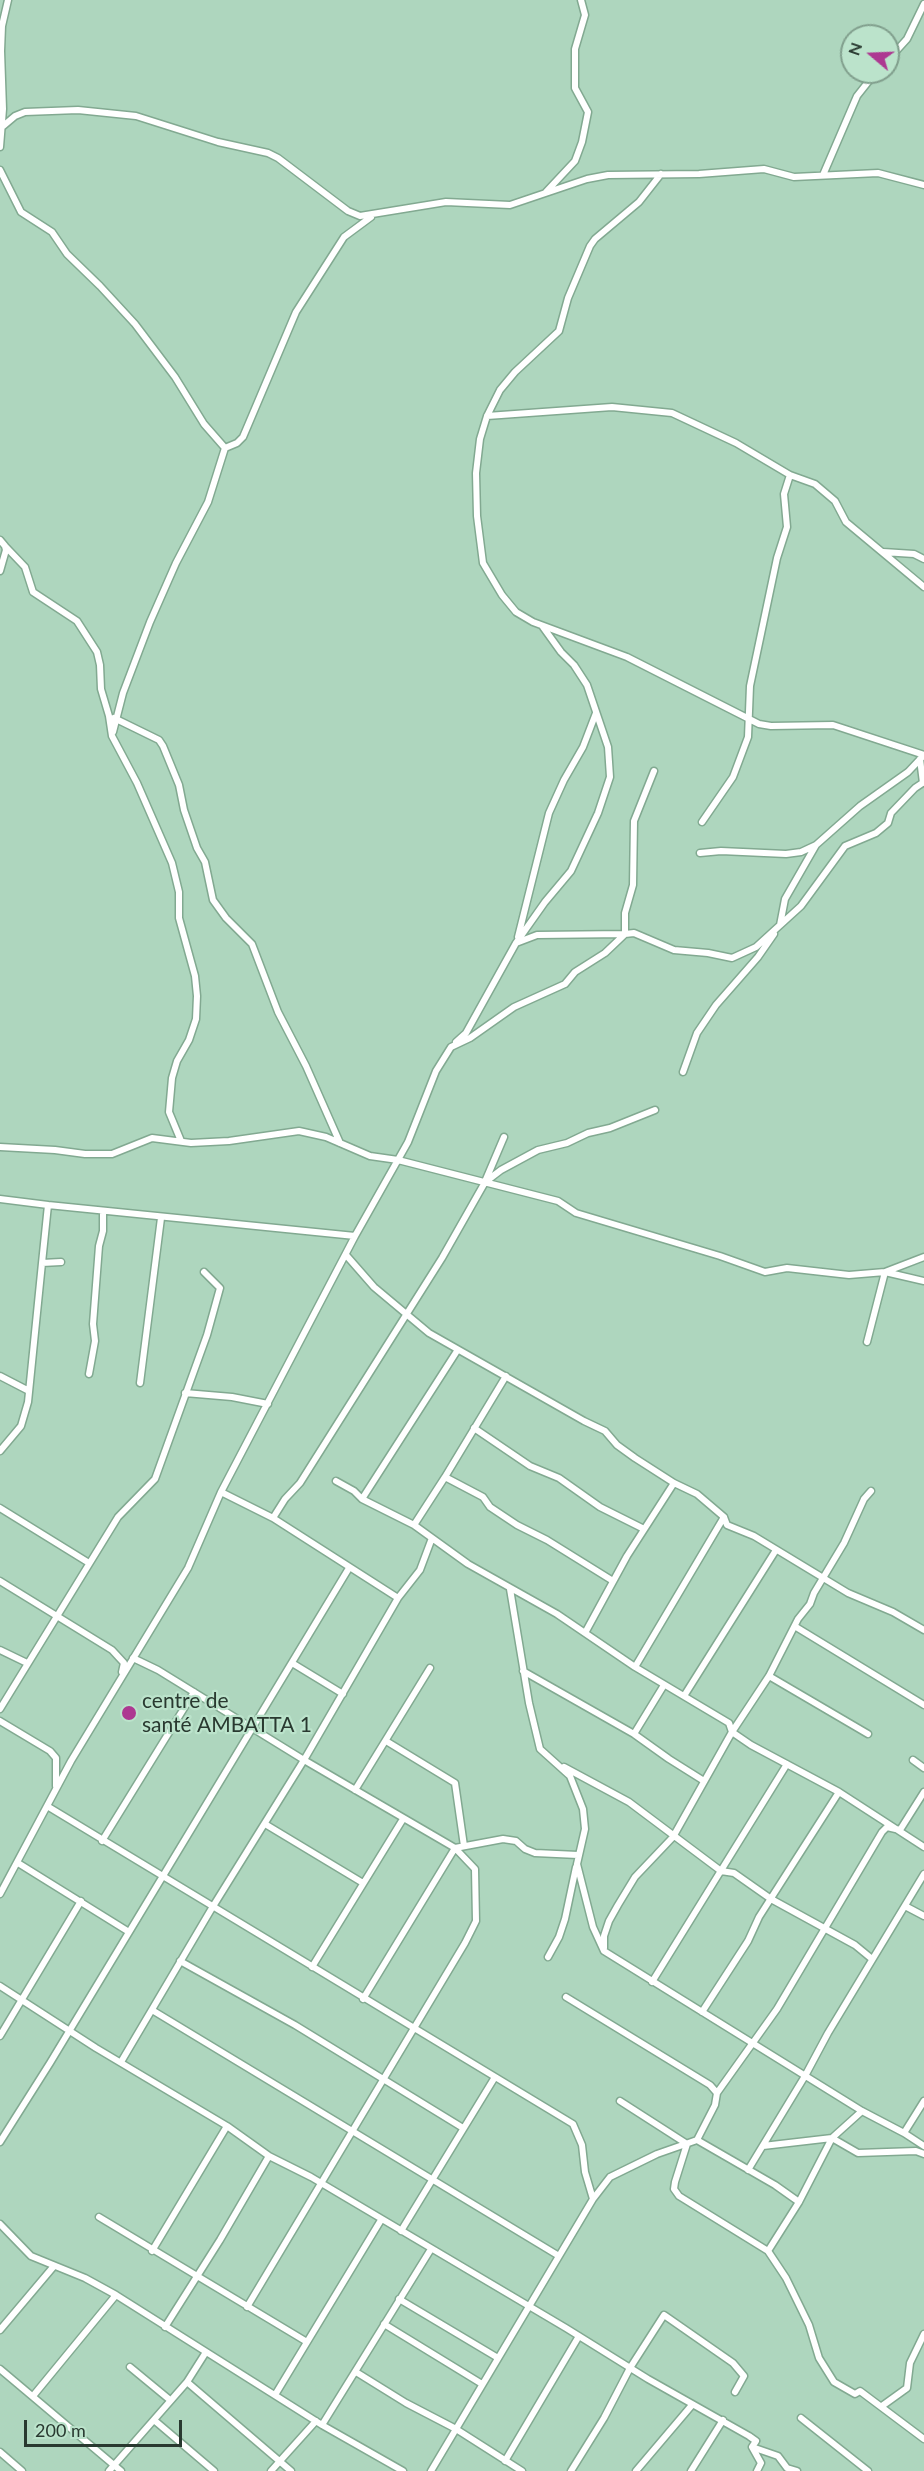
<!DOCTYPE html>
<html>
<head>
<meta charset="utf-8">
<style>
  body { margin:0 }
  #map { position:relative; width:924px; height:2471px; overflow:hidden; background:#aed6be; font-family:Lato,sans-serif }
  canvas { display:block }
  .north { position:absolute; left:840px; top:24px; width:60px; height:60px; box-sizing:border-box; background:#bbe3cb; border:2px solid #819f8d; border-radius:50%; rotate:289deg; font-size:16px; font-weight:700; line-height:24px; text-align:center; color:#293930 }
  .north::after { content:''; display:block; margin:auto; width:21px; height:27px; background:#ad3891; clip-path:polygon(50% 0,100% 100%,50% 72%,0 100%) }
  .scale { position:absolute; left:24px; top:2420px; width:158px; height:27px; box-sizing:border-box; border:3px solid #293930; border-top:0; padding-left:8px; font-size:18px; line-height:21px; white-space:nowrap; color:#293930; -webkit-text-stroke:4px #bbe3cb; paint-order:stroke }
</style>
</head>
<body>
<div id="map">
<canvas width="924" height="2471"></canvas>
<div class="north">N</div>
<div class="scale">200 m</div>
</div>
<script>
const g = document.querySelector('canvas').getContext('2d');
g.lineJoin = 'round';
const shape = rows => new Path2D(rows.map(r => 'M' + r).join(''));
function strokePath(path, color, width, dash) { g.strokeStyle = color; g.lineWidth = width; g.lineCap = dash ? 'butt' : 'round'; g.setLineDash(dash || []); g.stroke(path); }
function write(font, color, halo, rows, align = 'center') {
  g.font = font + ' Lato,sans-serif'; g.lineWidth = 4.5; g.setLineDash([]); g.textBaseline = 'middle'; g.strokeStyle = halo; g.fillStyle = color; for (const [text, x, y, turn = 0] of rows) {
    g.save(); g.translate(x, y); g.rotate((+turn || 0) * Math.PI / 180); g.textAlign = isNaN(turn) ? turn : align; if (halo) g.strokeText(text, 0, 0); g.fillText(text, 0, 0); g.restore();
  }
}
const minor = shape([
  [888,60,907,39,924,4],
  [2,127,15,116,25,112,78,110,136,116,218,142,268,153,278,158,348,211,360,216,446,202,510,205,587,179,608,175,699,174,764,169,794,177,878,173,924,185],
  [0,147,3,109,1,51,2,26,8,0],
  [0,170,21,212,52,232,67,254,100,286,135,324,175,377,204,424,225,448],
  [661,174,639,202,595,239,590,246,568,298,559,331,515,372,500,390,487,416,480,439,476,473,477,516,483,563,502,595,516,612,533,622,627,657,759,724,771,726,833,725,924,755],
  [823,175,857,96,876,72],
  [546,192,575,161,582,142,588,112,575,88,575,49,585,15,581,0],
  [487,416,612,407,672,413,736,443,790,475,815,484,835,501,846,522,924,587],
  [0,540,5,546,6,550,0,571],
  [5,546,25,567,33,592,77,621,97,652,100,665,101,689,109,716,112,736,137,783,172,863,179,892,179,918,195,976,197,996,196,1019,189,1040,177,1061,172,1078,169,1112,181,1141],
  [883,552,914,554,924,559],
  [114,718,159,740,163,746,179,785,184,810,197,848,205,862,213,900,226,918,252,944,278,1012,306,1066,340,1143],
  [113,732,123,693,150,622,176,563,208,502,225,448,237,443,243,437,296,312,344,237,371,217],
  [920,759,923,783],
  [702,822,733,777,748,737,750,686,777,558,787,527,784,494,790,475],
  [700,853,721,851,786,854,801,852,816,845,860,806,908,772,924,755],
  [780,925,785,899,816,845],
  [518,937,549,813,564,780,583,747,596,713],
  [516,943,537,935,625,934,625,913,633,885,634,821,654,771],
  [456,1042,466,1033,516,943,545,902,571,871,598,813,610,777,608,747,587,685,574,665,561,652,543,627],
  [683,1072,697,1033,716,1005,758,957,774,934],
  [0,1147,55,1150,85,1154,112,1154,152,1138,191,1143,229,1141,299,1131,326,1137,370,1156,398,1160,558,1201,576,1213,720,1256,765,1272,787,1268,849,1275,885,1272,924,1281],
  [484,1183,501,1170,538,1150,567,1143,588,1133,610,1128,655,1110],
  [0,1199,48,1205,42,1263],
  [48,1205,355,1236],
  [346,1255,374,1287,429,1333,584,1421,605,1431,617,1445,635,1458,674,1483,697,1494,724,1517,727,1525,754,1536,848,1593,893,1612,924,1630],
  [867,1342,885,1272,924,1257],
  [89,1374,95,1341,93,1324,99,1246,103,1231,103,1212],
  [0,1376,29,1391],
  [506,1376,445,1477,483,1497,490,1507,517,1525,547,1540,613,1581],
  [140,1383,161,1218],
  [185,1393,232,1397,268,1404],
  [474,1428,530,1466,559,1478,600,1507,644,1529],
  [0,1451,21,1426,28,1402,42,1263,61,1262],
  [336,1481,354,1491,362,1499,414,1525,468,1564,557,1614,635,1667,729,1723,732,1732,751,1745,839,1792,924,1847],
  [221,1492,273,1518,398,1598],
  [362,1499,457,1351],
  [0,1508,89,1563],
  [273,1518,285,1499,300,1483,442,1258,484,1184,504,1137],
  [414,1525,445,1477],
  [0,1581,112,1650,124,1663,122,1672],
  [510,1589,529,1703,540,1749,570,1776,583,1809,585,1829,577,1864,593,1927,604,1951,862,2111,904,2133,924,2146],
  [796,1627,924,1705],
  [585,1633,627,1556,674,1483],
  [0,1650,27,1663],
  [133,1658,158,1670,304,1760,455,1848,475,1869,476,1921,465,1943,247,2307],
  [292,1663,343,1694],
  [635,1667,724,1517],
  [523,1671,634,1734,669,1759,704,1781],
  [769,1676,868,1734],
  [684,1696,776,1550],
  [0,1709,118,1517,155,1479,207,1335,220,1288,204,1272],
  [0,1721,50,1751,56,1758,56,1786],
  [634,1734,664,1685],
  [386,1741,455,1783,464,1846],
  [913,1760,924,1768],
  [564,1767,629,1802,721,1871,734,1873,771,1899,855,1945,872,1959],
  [355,1790,430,1668],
  [47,1806,573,2124,582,2145,585,2172,593,2199],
  [265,1824,363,1883],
  [102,1841,194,1692],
  [18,1863,129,1932],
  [0,1894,71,1761,188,1568,221,1492,355,1236,408,1142,436,1071,451,1047,470,1038,514,1007,565,984,575,972,605,953,625,934,634,933,674,950,708,953,732,958,756,947,801,906,845,846,876,833,888,823,891,813,915,788,924,782],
  [905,1906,924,1916],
  [604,1948,604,1936,609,1921,618,1905,635,1877,673,1837,732,1732,769,1676,798,1619,810,1604,814,1593,844,1543,864,1499,871,1491],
  [548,1957,559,1937,565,1919,576,1867],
  [180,1961,295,2025,463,2128],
  [312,1967,403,1819],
  [652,1982,787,1764],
  [0,1986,96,2048,227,2126,269,2156,311,2177,566,2328,648,2379,749,2436,756,2441,752,2447,761,2463,757,2471],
  [566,1997,710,2085,717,2093],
  [363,1999,455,1848,503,1839,516,1841,525,1849,535,1853,578,1855],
  [152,2010,559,2256],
  [702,2012,748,1941,759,1917,839,1792],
  [0,2036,81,1901],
  [121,2062,212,1908,304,1760,398,1598,420,1570,432,1538],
  [620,2101,687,2144],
  [904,2133,924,2101],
  [697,2140,775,2185,799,2202],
  [0,2142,50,2063,349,1568],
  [687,2144,675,2182,674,2189,679,2196,768,2251,786,2278,809,2325,819,2358,834,2382,855,2394,860,2391,924,2439],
  [763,2146,832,2138,858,2153,916,2151,924,2154],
  [748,2170,805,2076,828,2033,924,1874],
  [99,2217,307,2342],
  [0,2224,31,2256,85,2278,116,2295,322,2425,403,2471],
  [401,2231,495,2077],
  [152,2251,227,2126],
  [768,2251,799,2202,832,2138,862,2111],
  [399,2299,498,2358],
  [384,2324,482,2384],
  [165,2327,220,2240,269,2156],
  [0,2330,54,2266],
  [130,2367,170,2400],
  [0,2369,121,2471],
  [356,2372,406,2403,456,2429,522,2471],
  [187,2382,291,2471],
  [275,2395,381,2220],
  [33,2396,116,2295],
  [882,2406,907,2388,910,2363,924,2334],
  [801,2418,868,2471],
  [154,2420,214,2471],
  [322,2425,431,2249],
  [752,2447,778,2456,787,2468,797,2471],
  [0,2452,22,2471],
  [505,2461,579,2336],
  [109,2471,187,2382,206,2352],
  [271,2471,316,2421],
  [431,2471,593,2199,610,2177,657,2154,697,2140,715,2105,717,2093,777,2009,882,1832,887,1827,900,1830,924,1792],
  [571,2471,604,2418,630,2368,664,2315,733,2363,744,2376,735,2392],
  [636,2471,692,2405],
  [691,2471,723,2420]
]);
strokePath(minor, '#82a991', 9);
strokePath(minor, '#fff', 6);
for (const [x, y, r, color] of [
  [129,1713,8,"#ad3891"]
]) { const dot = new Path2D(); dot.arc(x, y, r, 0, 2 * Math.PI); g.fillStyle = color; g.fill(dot); strokePath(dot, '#bbe3cb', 2); }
write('21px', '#293930', '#bbe3cb', [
  ["centre de",142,1701],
  ["santé AMBATTA 1",142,1725]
], 'left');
</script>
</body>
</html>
